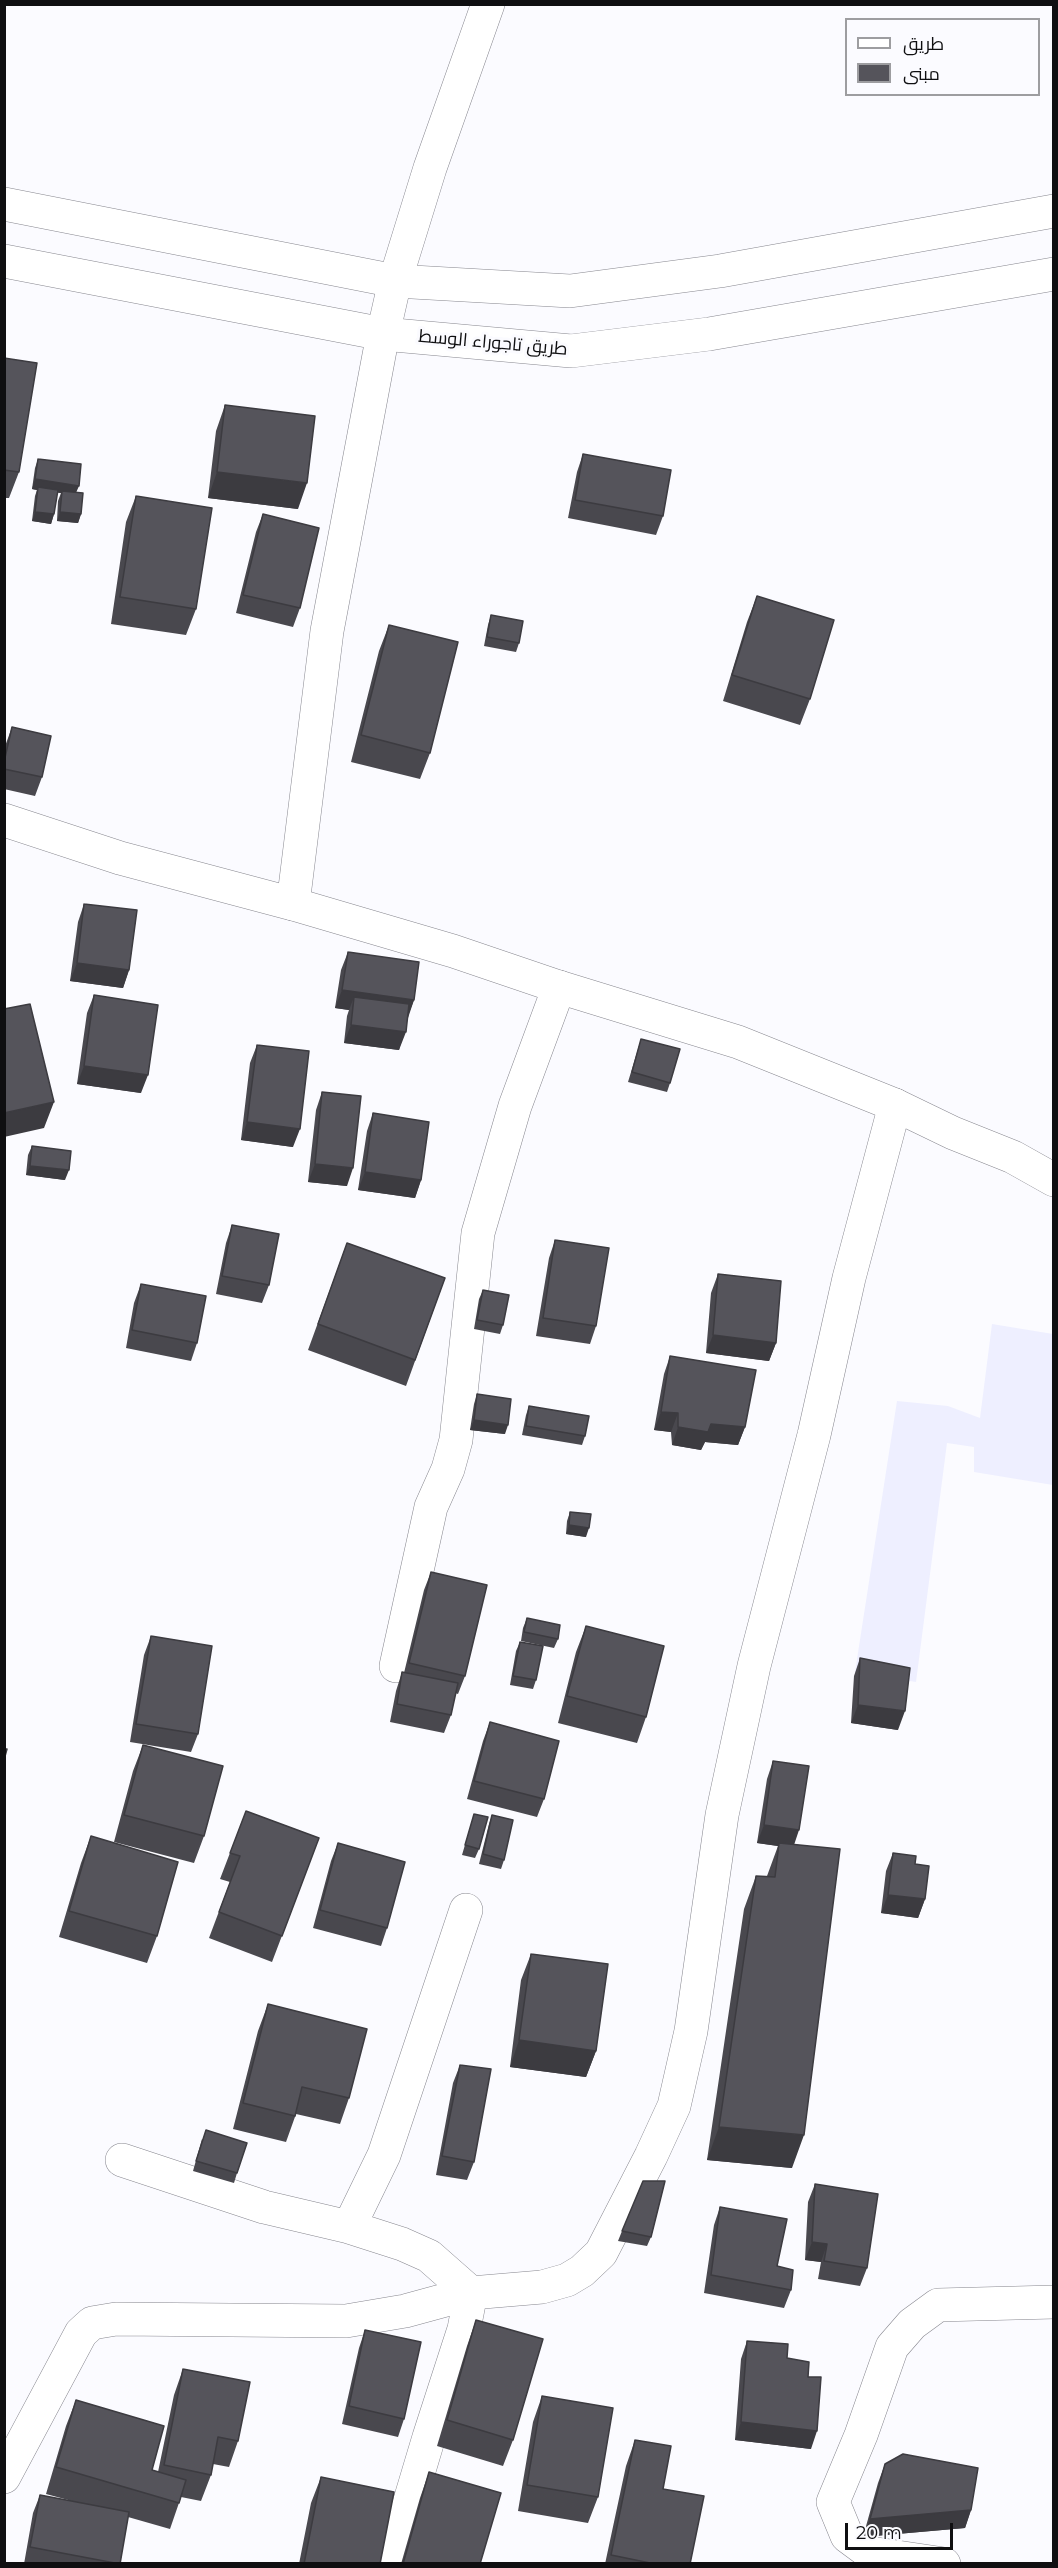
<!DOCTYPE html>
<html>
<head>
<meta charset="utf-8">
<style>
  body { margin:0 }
  #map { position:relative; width:1058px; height:2568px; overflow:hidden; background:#fbfbff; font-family:Montserrat,Cairo,sans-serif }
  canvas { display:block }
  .frame { position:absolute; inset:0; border:6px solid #0f0f11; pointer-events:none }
  .legend { position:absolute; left:845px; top:18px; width:195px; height:78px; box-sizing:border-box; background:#fbfbff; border:2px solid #9d9da0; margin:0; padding:8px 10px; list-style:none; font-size:18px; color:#0f0f11 }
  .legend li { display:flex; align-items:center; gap:12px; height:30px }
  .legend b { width:30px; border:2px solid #9d9da0 }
  .scale { position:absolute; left:845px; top:2523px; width:108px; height:27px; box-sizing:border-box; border:3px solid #0f0f11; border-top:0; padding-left:8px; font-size:18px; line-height:21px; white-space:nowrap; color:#0f0f11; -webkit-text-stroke:4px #fbfbff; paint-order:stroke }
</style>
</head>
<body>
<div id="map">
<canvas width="1058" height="2568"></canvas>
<div class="frame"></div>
<ul class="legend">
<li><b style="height:8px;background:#fff"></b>طريق</li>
<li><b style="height:16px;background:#55545b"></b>مبنى</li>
</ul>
<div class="scale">20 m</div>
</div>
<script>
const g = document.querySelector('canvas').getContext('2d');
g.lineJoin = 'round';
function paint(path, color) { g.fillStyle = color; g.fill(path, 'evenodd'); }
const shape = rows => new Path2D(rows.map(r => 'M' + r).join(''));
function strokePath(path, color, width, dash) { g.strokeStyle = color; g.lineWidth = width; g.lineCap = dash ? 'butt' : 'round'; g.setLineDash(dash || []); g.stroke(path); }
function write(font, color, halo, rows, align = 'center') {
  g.font = font + ' Montserrat,Cairo,sans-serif'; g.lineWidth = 6; g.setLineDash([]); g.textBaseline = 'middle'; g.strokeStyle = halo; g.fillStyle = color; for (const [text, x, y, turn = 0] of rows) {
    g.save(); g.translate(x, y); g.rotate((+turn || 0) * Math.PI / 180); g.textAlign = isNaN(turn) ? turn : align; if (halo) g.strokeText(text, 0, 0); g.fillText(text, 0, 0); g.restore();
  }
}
paint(shape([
  [992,1324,1053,1334,1053,1485,974,1472,974,1447,947,1443,916,1682,855,1672,897,1401,948,1406,980,1418]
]), '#eeefff');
const minor = shape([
  [293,904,327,631,383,334,395,281,430,168,488,4],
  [396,1666,431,1507,448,1469,456,1440,478,1233,515,1106,559,987],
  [122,2160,264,2207,349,2227,402,2244,429,2256,471,2293],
  [349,2227,384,2155,466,1910],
  [4,2477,81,2333,92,2323,116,2319,346,2321,405,2311,471,2293,542,2287,567,2280,582,2271,601,2253,651,2156,674,2106,691,2031,722,1815,754,1666,814,1435,849,1278,895,1105],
  [391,2564,429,2437,464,2329,471,2293],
  [944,2564,870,2553,847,2536,833,2502,861,2435,892,2347,912,2324,938,2305,1054,2302]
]);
const tertiary = shape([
  [4,820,120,858,293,904,453,951,559,987,738,1042,895,1105,953,1133,1013,1157,1054,1180]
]);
const primary = shape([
  [4,204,395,281,570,291,720,271,1054,211],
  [4,261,383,334,571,351,709,334,1054,274]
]);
strokePath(minor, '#87878f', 34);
strokePath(tertiary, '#87878f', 34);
strokePath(primary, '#87878f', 34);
strokePath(minor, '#fff', 33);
strokePath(tertiary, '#fff', 33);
strokePath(primary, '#fff', 33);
paint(shape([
  [4,358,19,472,9,498,4,498],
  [225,405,298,509,208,498,216,431],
  [583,454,663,516,656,535,568,518,577,472],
  [38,459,76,492,81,514,78,523,57,521,58,501,61,493,57,492,54,514,51,524,32,521,35,496,37,490,32,489,35,468],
  [136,496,196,609,186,635,111,624,126,522],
  [263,514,300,608,293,627,236,613,256,532],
  [757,596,810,699,800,725,723,701,747,622],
  [491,615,519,643,516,652,484,646,488,625],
  [389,625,430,753,420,779,351,762,379,651],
  [12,727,42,777,35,796,4,789,4,749],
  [84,904,129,970,123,988,70,981,78,922],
  [348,952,414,1000,407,1018,399,1050,344,1043,347,1016,349,1010,335,1008,341,970],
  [94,995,141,1093,77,1084,87,1013],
  [641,1039,670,1083,667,1092,628,1082],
  [257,1045,293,1147,241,1140,250,1063],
  [322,1092,347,1186,308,1182,316,1110],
  [373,1113,421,1180,415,1198,358,1190,367,1131],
  [32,1146,65,1180,26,1175,28,1155],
  [232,1225,269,1285,262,1303,216,1294,226,1243],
  [555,1240,596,1326,590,1344,536,1336,549,1258],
  [347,1243,445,1278,406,1386,308,1350],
  [718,1274,776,1343,769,1361,706,1353,711,1293],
  [141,1284,197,1343,191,1361,126,1348,134,1303],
  [483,1290,503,1325,500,1334,474,1329,479,1299],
  [670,1356,745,1427,738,1445,705,1442,701,1450,672,1445,671,1432,654,1430,664,1374],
  [477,1394,505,1434,470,1430,474,1404],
  [529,1406,585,1436,582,1445,522,1435,526,1415],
  [570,1512,586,1537,566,1534,567,1521],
  [431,1572,465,1676,458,1694,455,1693,451,1715,444,1733,390,1722,396,1691,402,1672,404,1673,424,1590],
  [527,1618,558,1639,554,1648,521,1641,523,1628],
  [586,1626,646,1717,637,1743,558,1723,576,1652],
  [151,1636,198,1734,191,1752,130,1742,144,1655],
  [520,1642,536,1680,533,1689,510,1685,516,1651],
  [860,1658,898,1730,851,1723,854,1676],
  [490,1722,544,1799,537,1817,467,1799,483,1741],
  [143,1745,204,1836,194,1863,114,1842,133,1771],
  [773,1761,794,1844,792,2168,707,2160,744,1909,756,1876,767,1876,778,1846,757,1843,767,1779],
  [246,1811,319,1838,272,1962,209,1938,230,1882,220,1879],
  [474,1814,479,1849,475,1858,462,1855],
  [492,1815,504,1860,501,1869,479,1864,489,1824],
  [91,1836,157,1936,147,1963,59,1937,81,1863],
  [338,1843,387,1928,381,1946,313,1928,331,1861],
  [893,1853,915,1864,925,1899,918,1918,881,1913,886,1871],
  [531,1954,596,2051,586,2077,510,2067,521,1980],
  [268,2004,349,2098,340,2124,296,2114,286,2142,233,2129,258,2031],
  [460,2065,474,2162,467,2180,436,2175,453,2083],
  [202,2139,237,2173,234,2183,193,2171],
  [815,2184,867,2268,860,2286,818,2279,821,2262,805,2260,808,2202],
  [720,2207,777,2266,791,2290,784,2308,704,2293,714,2225],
  [622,2231,651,2237,647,2246,618,2241],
  [476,2320,513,2440,503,2466,437,2446,467,2346],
  [365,2330,404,2419,398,2437,342,2424,359,2348],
  [747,2341,808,2377,811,2449,735,2440,741,2359],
  [183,2369,238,2441,229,2467,213,2464,211,2475,201,2501,181,2497,170,2529,128,2517,120,2564,24,2564,33,2513,40,2495,72,2501,46,2494,66,2426,76,2400,152,2470,158,2472,174,2395],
  [542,2396,598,2497,588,2523,518,2511,533,2422],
  [635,2440,663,2489,690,2564,605,2564,626,2466],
  [885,2464,971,2510,965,2528,863,2537,878,2483],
  [429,2472,480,2564,401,2564,420,2498],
  [321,2477,380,2564,299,2564,311,2503]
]), '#49484e');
paint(shape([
  [217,472,307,483,298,509,208,498],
  [35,479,79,486,75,495,38,490,38,487,37,490,32,489],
  [35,512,54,514,51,524,32,521],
  [60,512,81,514,78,523,57,521],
  [77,963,129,970,123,988,70,981],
  [342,990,414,1000,408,1018,352,1011,354,997,349,1010,335,1008],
  [351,1025,406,1032,399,1050,344,1043],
  [84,1066,148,1075,141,1093,77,1084],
  [54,1102,44,1128,4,1137,4,1113],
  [247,1122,300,1129,293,1147,241,1140],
  [315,1164,353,1168,347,1186,308,1182],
  [30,1166,69,1170,65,1180,26,1175],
  [365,1172,421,1180,415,1198,358,1190],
  [713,1335,776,1343,769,1361,706,1353],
  [661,1412,678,1413,671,1432,654,1430],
  [474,1420,508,1425,505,1434,470,1430],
  [711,1424,745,1427,738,1445,705,1442,701,1450,672,1445,678,1427],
  [569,1525,589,1528,586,1537,566,1534],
  [858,1705,905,1711,898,1730,851,1723],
  [764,1825,799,1830,793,1848,779,1843,778,1846,757,1843],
  [888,1895,925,1899,918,1918,881,1913],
  [519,2040,596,2051,586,2077,510,2067],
  [719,2127,804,2135,792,2168,707,2160],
  [812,2242,827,2244,821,2262,805,2260],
  [741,2422,817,2431,811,2449,735,2440],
  [971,2510,965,2528,863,2537,870,2519]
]), '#3c3b40');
const building = shape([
  [4,358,37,363,19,472,4,470,4,358],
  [225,405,315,416,307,483,217,472,225,405],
  [583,454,671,470,663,516,575,500,583,454],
  [38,459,81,464,79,486,35,479,38,459],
  [38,487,58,490,54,514,35,512,38,487],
  [62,491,83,493,81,514,60,512,62,491],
  [136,496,212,508,196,609,120,597,136,496],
  [263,514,319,528,300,608,243,595,263,514],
  [757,596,834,620,810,699,732,675,757,596],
  [491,615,523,621,519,643,487,637,491,615],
  [389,625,458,642,430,753,361,735,389,625],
  [12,727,51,736,42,777,4,769,4,762,12,727],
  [84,904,137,910,129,970,77,963,84,904],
  [348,952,419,962,414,1000,342,990,348,952],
  [94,995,158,1005,148,1075,84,1066,94,995],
  [354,997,409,1004,406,1032,351,1025,354,997],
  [30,1004,54,1102,4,1113,4,1009,30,1004],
  [641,1039,680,1049,670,1083,632,1072,641,1039],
  [257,1045,309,1051,300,1129,247,1122,257,1045],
  [322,1092,361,1096,353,1168,315,1164,322,1092],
  [373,1113,429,1122,421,1180,365,1172,373,1113],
  [32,1146,71,1151,69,1170,30,1166,32,1146],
  [232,1225,279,1234,269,1285,222,1276,232,1225],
  [555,1240,609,1248,596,1326,543,1318,555,1240],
  [347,1243,445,1278,415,1360,318,1324,347,1243],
  [718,1274,781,1281,776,1343,713,1335,718,1274],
  [141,1284,206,1296,197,1343,132,1330,141,1284],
  [483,1290,509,1295,503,1325,477,1320,483,1290],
  [670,1356,756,1370,745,1427,711,1424,708,1432,678,1427,678,1413,661,1412,670,1356],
  [477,1394,511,1399,508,1425,474,1420,477,1394],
  [529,1406,589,1416,585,1436,526,1426,529,1406],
  [570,1512,591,1514,589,1528,569,1525,570,1512],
  [431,1572,487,1585,465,1676,409,1663,431,1572],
  [527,1618,560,1625,558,1639,524,1632,527,1618],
  [586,1626,664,1646,646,1717,567,1696,586,1626],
  [151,1636,212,1646,198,1734,136,1724,151,1636],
  [520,1642,543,1646,536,1680,513,1676,520,1642],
  [860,1658,910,1668,905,1711,858,1705,860,1658],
  [402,1672,458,1683,451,1715,397,1704,402,1672],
  [490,1722,559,1741,544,1799,474,1781,490,1722],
  [143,1745,223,1766,204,1836,124,1815,143,1745],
  [4,1749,7,1749,4,1760,4,1749],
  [773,1761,809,1766,799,1830,764,1825,773,1761],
  [246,1811,319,1838,282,1936,219,1912,240,1856,230,1853,246,1811],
  [474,1814,488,1817,479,1849,465,1845,474,1814],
  [492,1815,513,1820,504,1860,483,1854,492,1815],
  [91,1836,178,1862,157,1936,69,1911,91,1836],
  [338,1843,405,1862,387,1928,320,1910,338,1843],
  [779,1843,840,1849,804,2135,719,2127,756,1876,775,1877,779,1843],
  [893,1853,916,1856,915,1864,929,1866,925,1899,888,1895,893,1853],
  [531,1954,608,1964,596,2051,519,2040,531,1954],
  [268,2004,367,2029,349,2098,302,2087,295,2116,243,2103,268,2004],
  [460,2065,491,2069,474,2162,442,2156,460,2065],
  [206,2130,247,2143,237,2173,196,2161,206,2130],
  [643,2181,665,2181,651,2237,622,2231,643,2181],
  [815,2184,878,2194,867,2268,824,2261,827,2244,812,2242,815,2184],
  [720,2207,787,2219,777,2266,793,2270,791,2290,711,2275,720,2207],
  [476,2320,543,2339,513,2440,447,2420,476,2320],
  [365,2330,421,2342,404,2419,349,2406,365,2330],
  [747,2341,788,2344,787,2358,809,2362,808,2377,821,2377,817,2431,741,2422,747,2341],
  [183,2369,250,2382,238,2441,218,2437,211,2475,164,2465,183,2369],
  [542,2396,613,2408,598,2497,527,2485,542,2396],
  [76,2400,164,2426,152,2470,186,2480,179,2503,56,2467,76,2400],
  [635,2440,671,2446,663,2489,704,2496,690,2564,655,2564,611,2555,635,2440],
  [903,2454,978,2468,971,2510,870,2519,885,2464,903,2454],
  [429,2472,501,2493,480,2564,403,2564,429,2472],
  [321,2477,394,2492,380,2564,304,2564,321,2477],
  [40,2495,129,2512,120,2564,30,2547,40,2495]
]);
paint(building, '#55545b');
strokePath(building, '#3c3b40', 1.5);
write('18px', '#0f0f11', '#fbfbff', [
  ["طريق تاجوراء الوسط",493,343,5]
]);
</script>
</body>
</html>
